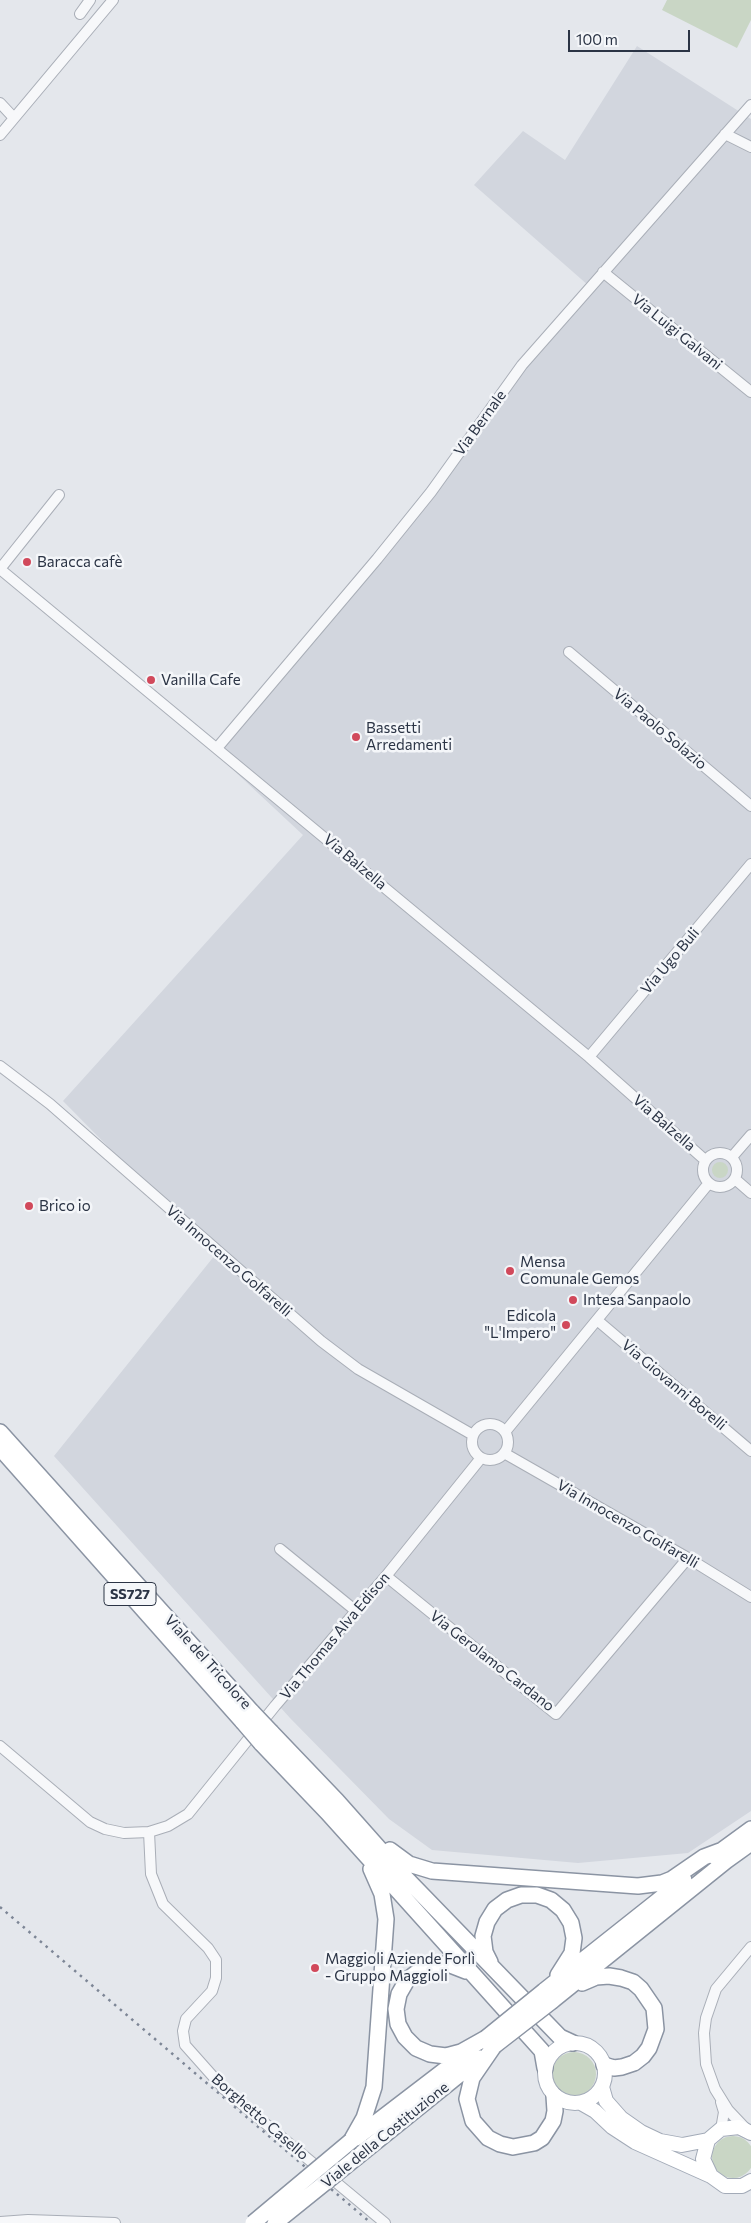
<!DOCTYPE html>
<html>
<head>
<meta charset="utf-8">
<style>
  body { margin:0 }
  #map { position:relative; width:751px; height:2223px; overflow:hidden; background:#e4e7ec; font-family:Commissioner,sans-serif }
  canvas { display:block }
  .scale { position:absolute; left:568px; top:30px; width:122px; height:22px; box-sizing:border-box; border:2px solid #2b3445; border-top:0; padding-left:6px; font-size:15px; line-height:18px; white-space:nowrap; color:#2b3445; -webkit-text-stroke:4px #f4f6f9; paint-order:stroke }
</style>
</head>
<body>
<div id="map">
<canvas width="751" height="2223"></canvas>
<div class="scale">100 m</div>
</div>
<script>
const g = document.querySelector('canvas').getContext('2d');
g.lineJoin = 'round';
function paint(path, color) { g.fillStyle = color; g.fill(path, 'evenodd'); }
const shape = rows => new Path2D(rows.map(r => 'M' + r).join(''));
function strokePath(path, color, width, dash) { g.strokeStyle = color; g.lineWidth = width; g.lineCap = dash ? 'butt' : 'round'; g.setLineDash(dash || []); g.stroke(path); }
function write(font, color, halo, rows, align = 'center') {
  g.font = font + ' Commissioner,sans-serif'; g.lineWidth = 5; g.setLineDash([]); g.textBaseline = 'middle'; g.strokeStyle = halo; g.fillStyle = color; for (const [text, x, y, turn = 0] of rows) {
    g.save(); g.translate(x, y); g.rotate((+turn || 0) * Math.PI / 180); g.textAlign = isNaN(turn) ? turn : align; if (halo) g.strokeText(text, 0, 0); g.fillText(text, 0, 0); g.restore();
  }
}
paint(shape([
  [637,46,751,119,751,1811,688,1853,578,1863,432,1850,389,1819,290,1718,54,1456,215,1255,63,1101,303,835,214,752,589,286,474,185,523,131,565,160]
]), '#d2d6de');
paint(shape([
  [667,0,751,0,751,20,737,48,662,10],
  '712 1170a8 8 0 1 1 16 0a8 8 0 1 1-16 0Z',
  '552 2074a22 22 0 1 1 44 0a22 22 0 1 1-44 0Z',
  '712 2157a21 21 0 1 1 42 0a21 21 0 1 1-42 0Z'
]), '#c9d6c5');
const minor = shape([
  [80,14,90,0],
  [0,103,14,118],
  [725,134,751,147],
  [0,135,113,0],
  [603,272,751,392],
  [0,569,589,1057,705,1160],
  [0,569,59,495],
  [569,652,751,806],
  [217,748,377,559,431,492,522,365,751,105],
  [589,1057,751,864],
  [0,1066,50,1104,321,1341,358,1369,473,1435],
  '703 1170a17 17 0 1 1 34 0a17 17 0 1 1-34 0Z',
  [732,1157,751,1135],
  [735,1179,751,1193],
  [597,1320,751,1451],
  '472 1442a18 18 0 1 1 36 0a18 18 0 1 1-36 0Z',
  [505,1432,709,1183],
  [504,1453,688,1558,751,1597],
  [280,1549,356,1611],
  [386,1576,556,1714,688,1558],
  [0,1746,90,1822,105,1829,124,1833,149,1832,168,1826,188,1814,275,1706,386,1576,481,1458],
  [149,1832,151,1874,163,1904,208,1948,216,1960,216,1978,212,1991,186,2019,183,2031,185,2045,225,2090,385,2223],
  [721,2129,724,2112,721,2102],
  [746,2129,728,2110,715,2089,706,2064,704,2033,706,2018,716,1989,751,1947],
  [0,2222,28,2220,115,2223]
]);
const major = shape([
  '545 2073a30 30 0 1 1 60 0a30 30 0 1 1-60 0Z',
  [602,2087,606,2101,621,2118,641,2132,660,2141,682,2145,708,2140],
  [581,2103,595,2111,612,2127,635,2142,711,2176],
  [751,2133,739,2127,721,2129,708,2140,703,2159,711,2176,725,2186,742,2186,751,2181]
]);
const highway = shape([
  [0,1432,252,1712],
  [0,1448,243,1722],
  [271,1732,337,1801,400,1872,560,2037,573,2043],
  [261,1743,327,1812,542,2051,545,2068],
  [390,1850,409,1864,432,1871,638,1886,662,1883,672,1879,704,1857,720,1851],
  [714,1856,751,1829],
  [490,1962,485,1952,483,1936,487,1922,495,1909,507,1900,521,1895,537,1895,551,1900,563,1910,571,1923,574,1938,572,1953,558,1975],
  [466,1971,448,1964,433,1965,419,1971,407,1980,399,1994,396,2009,398,2024,405,2037,416,2048,430,2054,446,2056,461,2052,486,2038],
  [582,1983,596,1977,609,1976,621,1978,633,1982,641,1989,654,2008,656,2029,649,2048,643,2056,634,2063,622,2067,614,2068,604,2065],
  [544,1991,684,1880],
  [552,2001,726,1861,751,1843],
  [494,2046,472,2078,467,2099,473,2121,488,2138,500,2144,513,2147,534,2143,542,2138,553,2121,555,2111,554,2096],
  [356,2138,467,2053],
  [351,2141,364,2118,374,2087,386,1919,382,1894,371,1869],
  [357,2157,480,2058]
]);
strokePath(minor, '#a9aeb7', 12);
strokePath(major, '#a3abb8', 16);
strokePath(highway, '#8b94a3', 18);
strokePath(minor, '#f7f8fa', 10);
strokePath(major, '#fff', 14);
strokePath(highway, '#fff', 15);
strokePath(shape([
  [0,1907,371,2223]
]), '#7d8696', 2.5, [2.5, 5]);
const highwayBridge = shape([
  [252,1712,271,1732],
  [243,1722,261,1743],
  [486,2038,544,1991],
  [494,2046,552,2001],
  [253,2223,351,2141],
  [275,2223,357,2157]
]);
strokePath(highwayBridge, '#8b94a3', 18, []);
strokePath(highwayBridge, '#fff', 15);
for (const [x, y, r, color] of [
  [27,562,5,"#d1495b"],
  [151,680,5,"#d1495b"],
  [356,737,5,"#d1495b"],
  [29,1206,5,"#d1495b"],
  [510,1271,5,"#d1495b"],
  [573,1300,5,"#d1495b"],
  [566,1325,5,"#d1495b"],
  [315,1968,5,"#d1495b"]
]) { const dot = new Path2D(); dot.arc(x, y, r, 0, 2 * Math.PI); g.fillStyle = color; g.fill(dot); strokePath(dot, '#f4f6f9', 2); }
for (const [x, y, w] of [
  [130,1594,52]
]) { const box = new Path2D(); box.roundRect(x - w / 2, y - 11.5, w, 23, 4); g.fillStyle = '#f4f6f9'; g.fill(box); strokePath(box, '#2b3445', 1); }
write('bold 14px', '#2b3445', null, [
  ["SS727",130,1594]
]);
write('15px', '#2b3445', '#f4f6f9', [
  ["Via Luigi Galvani",677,332,39],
  ["Via Bernale",480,423,-54],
  ["Via Paolo Solazio",660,729,40],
  ["Via Balzella",355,862,40],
  ["Via Ugo Buli",670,961,-50],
  ["Via Balzella",664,1123,41],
  ["Via Innocenzo Golfarelli",229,1261,41],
  ["Via Giovanni Borelli",674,1385,40],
  ["Via Innocenzo Golfarelli",628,1524,30],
  ["Via Thomas Alva Edison",335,1636,-50],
  ["Via Gerolamo Cardano",492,1661,38],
  ["Viale del Tricolore",208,1662,48],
  ["Borghetto Casello",260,2117,41],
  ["Viale della Costituzione",385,2135,-39]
]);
write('15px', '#2b3445', '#f4f6f9', [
  ["Baracca cafè",37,562],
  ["Vanilla Cafe",161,680],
  ["Bassetti",366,728],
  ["Arredamenti",366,745],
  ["Brico io",39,1206],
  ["Mensa",520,1262],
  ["Comunale Gemos",520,1279],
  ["Intesa Sanpaolo",583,1300],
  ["Edicola",556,1316,"right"],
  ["\"L'Impero\"",556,1333,"right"],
  ["Maggioli Aziende Forlì",325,1959],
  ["- Gruppo Maggioli",325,1976]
], 'left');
</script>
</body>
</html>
